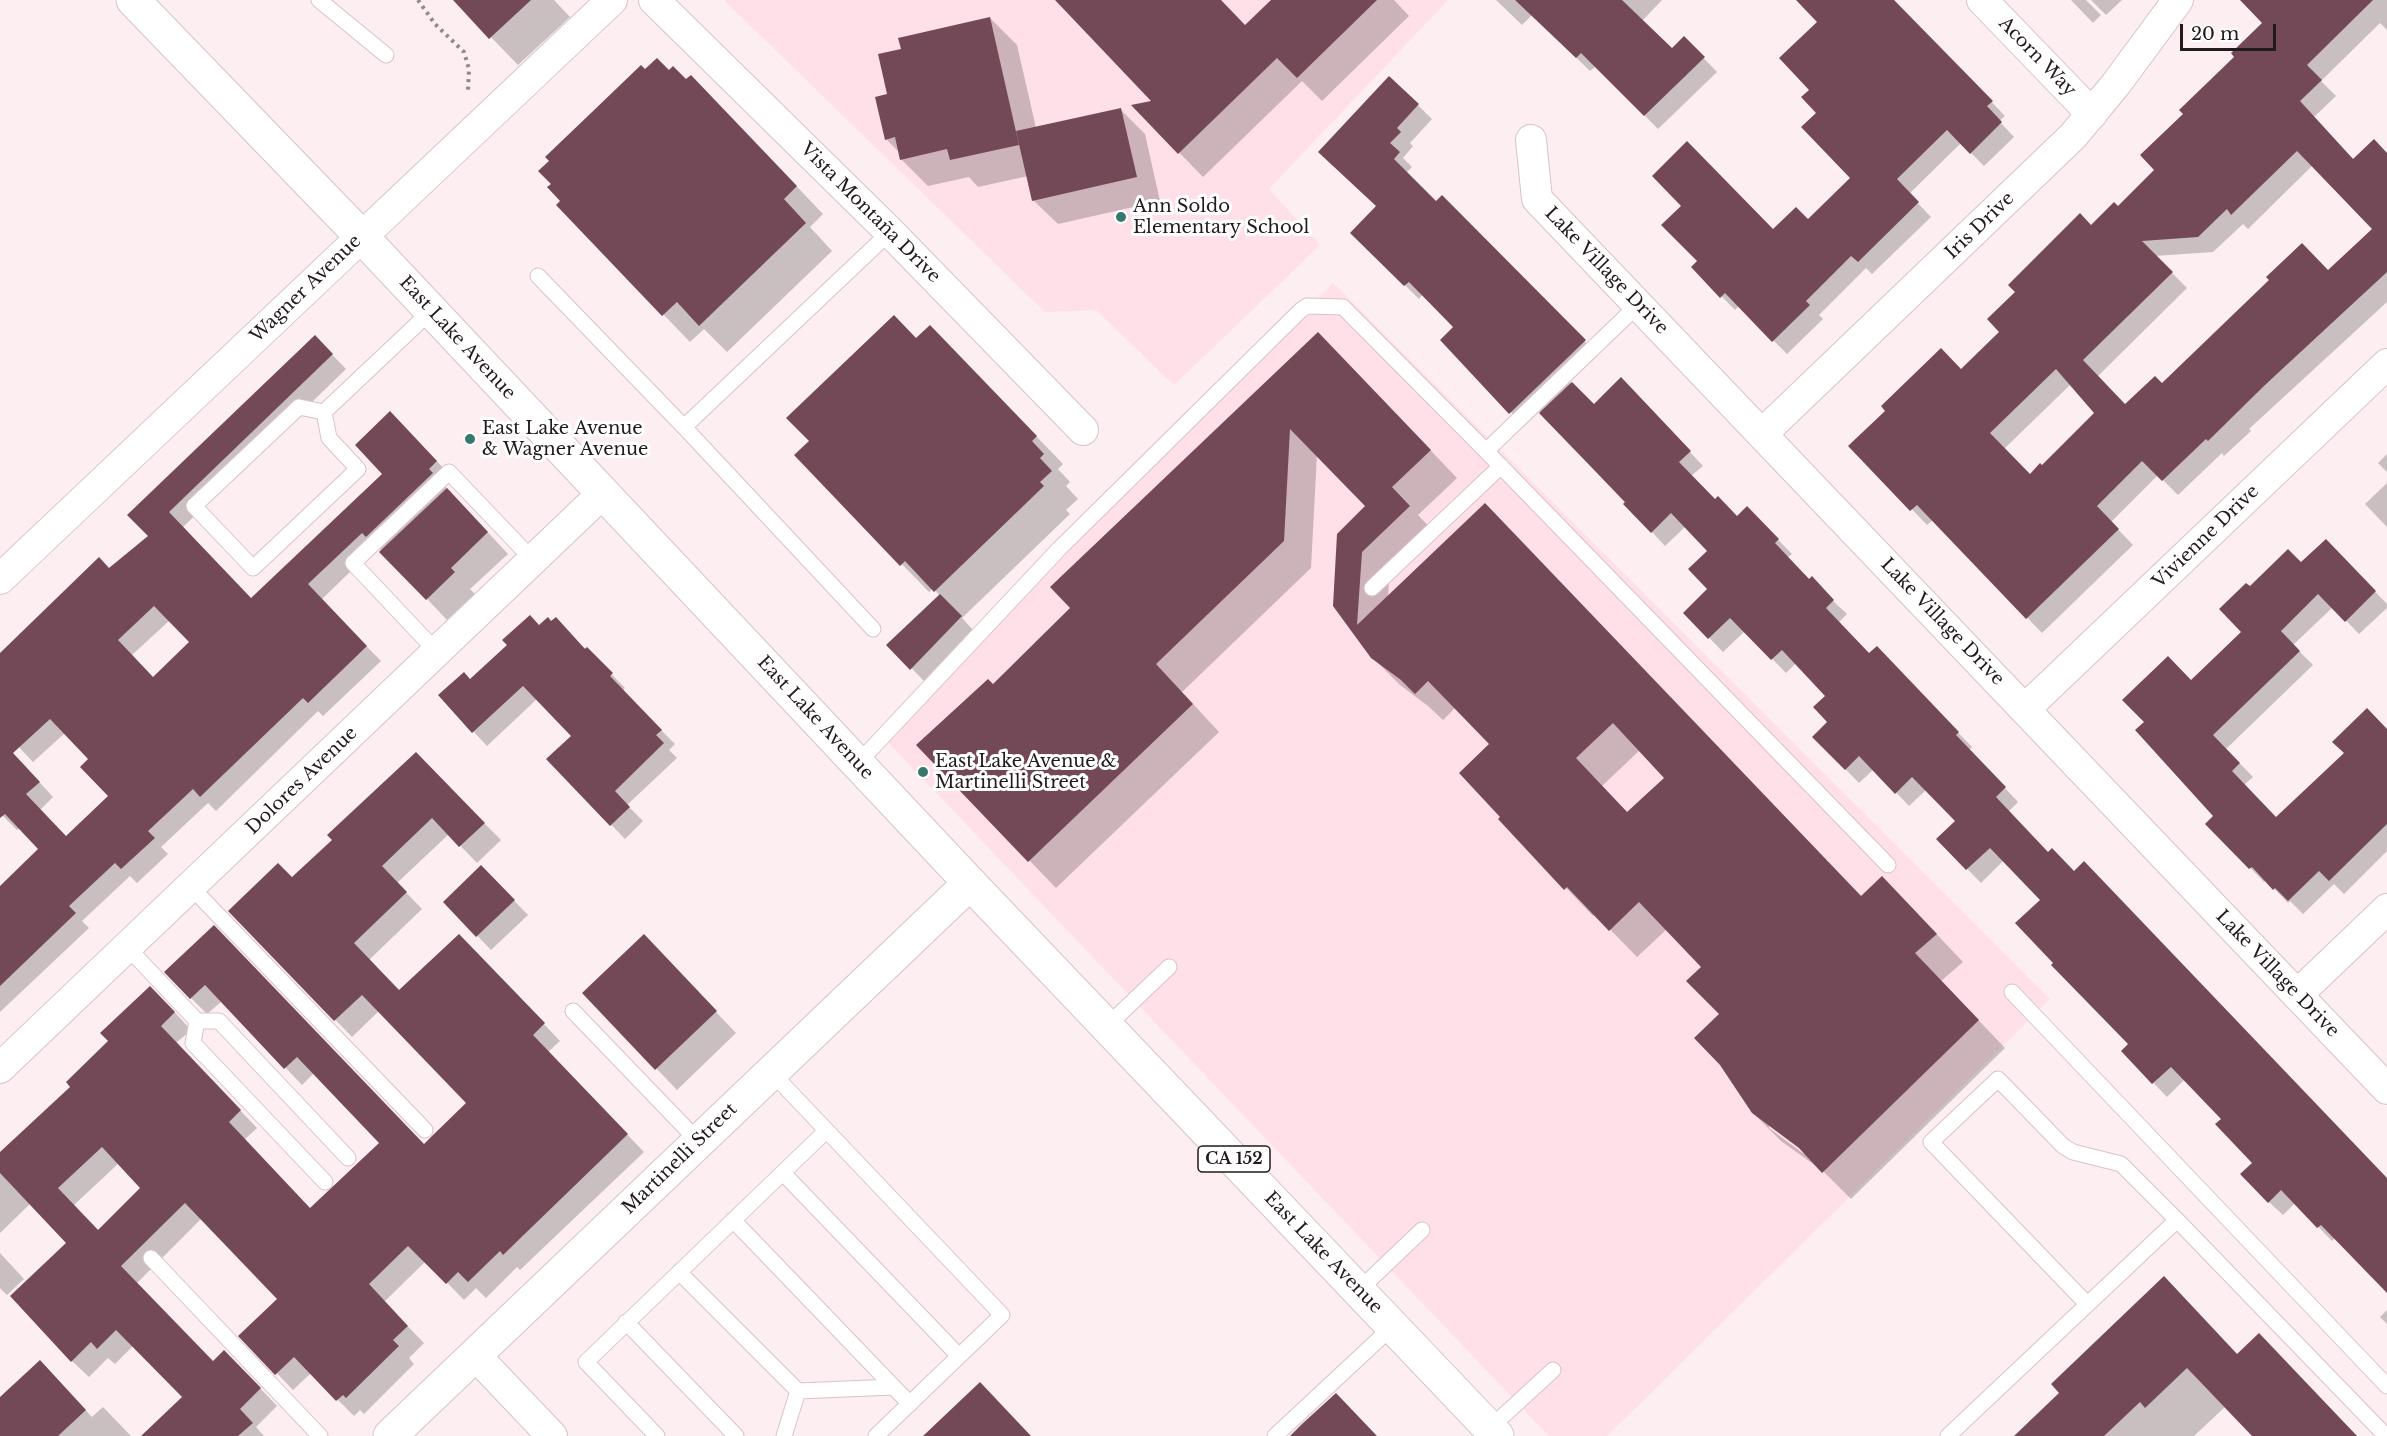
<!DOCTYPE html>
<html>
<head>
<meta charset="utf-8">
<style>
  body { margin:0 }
  #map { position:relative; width:2387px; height:1436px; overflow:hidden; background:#fceef1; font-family:"Libre Baskerville",serif }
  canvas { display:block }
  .scale { position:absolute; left:2180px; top:24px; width:96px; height:27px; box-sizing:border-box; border:3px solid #221a1c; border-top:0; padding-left:8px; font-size:18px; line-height:21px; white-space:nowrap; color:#221a1c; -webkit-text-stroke:4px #fff; paint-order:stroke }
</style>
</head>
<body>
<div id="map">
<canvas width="2387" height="1436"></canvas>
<div class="scale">20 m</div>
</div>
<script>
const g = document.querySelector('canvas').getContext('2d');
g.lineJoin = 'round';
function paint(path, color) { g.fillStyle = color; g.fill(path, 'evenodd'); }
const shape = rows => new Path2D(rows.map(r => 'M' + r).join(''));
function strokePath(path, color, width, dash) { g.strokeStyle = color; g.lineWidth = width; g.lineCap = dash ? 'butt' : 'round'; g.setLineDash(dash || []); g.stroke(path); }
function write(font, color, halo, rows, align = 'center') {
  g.font = font + ' "Libre Baskerville",serif'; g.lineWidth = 6; g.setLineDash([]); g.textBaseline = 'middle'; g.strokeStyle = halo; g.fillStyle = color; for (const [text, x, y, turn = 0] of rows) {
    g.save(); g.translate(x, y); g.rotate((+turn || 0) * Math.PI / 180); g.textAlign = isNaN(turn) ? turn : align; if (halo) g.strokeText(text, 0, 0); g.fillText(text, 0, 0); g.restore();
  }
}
paint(shape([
  [724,0,1448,0,1269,189,1320,245,1174,385,1096,310,1045,312],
  [1333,283,2050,999,1607,1436,1549,1436,885,739]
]), '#ffdfe8');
paint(shape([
  [455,0,554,0,570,17,518,65],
  [1057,0,1220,0,1246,27,1273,0,1394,0,1409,16,1322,101,1302,81,1203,177,1134,106,1154,101],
  [1496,0,1662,0,1642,21,1672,50,1684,38,1717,72,1658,129,1596,66,1590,71,1532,15,1522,25],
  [1798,0,1894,0,2005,116,1999,121,2014,137,1984,166,1961,143,1909,194,1931,217,1872,274,1866,268,1819,315,1823,319,1787,354,1739,306,1735,310,1693,267,1773,231,1808,221,1852,178,1818,113,1811,90,1819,22],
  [2071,0,2086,0,2101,15,2093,23],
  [2091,0,2122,0,2106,15],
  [2264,0,2387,0,2387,30,2380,23,2321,81,2336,96,2314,117,2354,160,2387,154,2387,302,2249,429,2251,431,2224,456,2222,453,2178,495,2158,475,2111,522,2133,545,2042,633,1933,520,1927,525,1851,446,1961,370,2001,332,2091,227,2118,208,2157,170,2185,114,2264,23],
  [2313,165,2374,229,2329,272,2271,280,2162,385,2125,406,2097,377,2187,288,2155,256,2213,252,2243,224,2248,229],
  [2071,384,2096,413,2042,467,2030,476,2004,449],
  [990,18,1017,45,1036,128,1120,109,1145,134,1160,201,1058,224,1033,200,1028,176,978,187,969,177,928,186,901,159,900,153,886,139,889,95,903,50],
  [645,71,669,72,686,81,718,104,823,214,810,227,832,251,727,352,704,329,690,342,558,205],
  [1390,78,1432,119,1410,143,1413,146,1403,158,1412,167,1406,173,1436,203,1442,197,1598,355,1570,382,1594,406,1635,393,1703,466,1691,476,1715,501,1737,518,1747,508,1792,554,1787,558,1847,614,1838,623,1870,655,1890,662,1972,747,1969,750,2018,802,2008,812,2048,854,2387,1179,2387,1291,2336,1237,2332,1241,2295,1203,2283,1215,2269,1202,2254,1163,2223,1119,2185,1079,2167,1097,2123,1051,2130,1044,2042,900,2004,860,1981,883,1938,839,1957,821,1926,790,1909,806,1874,769,1859,783,1814,737,1829,722,1827,696,1796,663,1786,673,1745,631,1723,652,1685,613,1709,589,1709,551,1686,526,1665,546,1540,411,1524,426,1442,340,1455,327,1423,294,1419,299,1352,233,1378,207],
  [315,337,346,369,183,527,252,600,384,474,405,428,451,476,443,484,508,554,470,589,475,594,447,620,377,546,321,600,381,661,323,716,318,711,216,811,208,803,161,847,168,854,137,883,130,876,82,921,89,928,0,1012,0,888,40,849,20,828,17,830,0,813,0,754,21,762,53,797,40,810,66,838,110,796,90,759,66,732,33,762,0,727,0,660,150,536,130,515],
  [170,620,191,642,153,678,132,655],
  [917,340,957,354,1063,464,1058,469,1070,482,1066,486,1078,499,1066,510,1070,514,962,618,973,630,924,681,889,645,940,596,933,588,929,592,796,455],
  [1345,361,1457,478,1418,515,1436,534,1389,579,1388,598,1485,505,1862,897,1909,905,1963,962,1941,981,2005,1048,1851,1199,1823,1171,1781,1141,1753,1113,1703,967,1667,929,1637,957,1595,914,1593,916,1500,819,1502,817,1491,744,1456,707,1443,720,1428,706,1400,685,1372,657,1335,605,1367,506,1317,454,1311,568,1182,692,1219,732,1056,888,918,745,993,686],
  [1640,750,1666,778,1628,813,1602,786],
  [1769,1124,1806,1151,1804,1154,1769,1128],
  [2387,454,2387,472,2378,463],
  [2387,483,2387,527,2365,504],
  [2339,554,2387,604,2387,608,2359,634,2333,607,2293,645,2313,665,2226,749,2253,777,2244,785,2276,819,2387,730,2387,851,2344,894,2334,884,2303,914,2290,901,2288,903,2266,880,2264,882,2207,824,2215,816,2191,682,2243,632,2250,588,2301,564],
  [539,627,587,649,625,688,622,691,675,744,669,750,677,758,627,805,643,821,625,839,548,759,573,736,537,699,487,746,440,696,471,681],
  [416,755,501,840,477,863,449,834,397,883,422,909,369,960,399,992,476,952,560,1041,548,1052,644,1152,520,1270,517,1267,486,1298,476,1288,464,1300,426,1261,384,1302,424,1343,409,1358,414,1364,364,1414,360,1410,354,1416,311,1373,293,1390,241,1336,279,1299,202,1218,137,1283,213,1363,241,1368,277,1406,256,1427,264,1436,143,1436,184,1397,134,1345,115,1364,108,1358,89,1377,72,1361,68,1243,31,1203,0,1233,0,1154,167,1004,191,1030,176,1043,257,1128,244,1140,311,1210,381,1143,314,1073,302,1085,222,1001,207,1014,191,998,214,927,424,1145,468,1103,379,1011,352,1037,230,911,292,879,334,840],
  [119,1163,142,1188,99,1231,74,1205],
  [481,867,528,915,491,950,445,902],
  [664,957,736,1033,677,1090,584,993],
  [0,1253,24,1279,7,1295,0,1288],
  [2387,1310,2387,1324,2380,1317],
  [2202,1317,2238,1355,2259,1335,2357,1436,2255,1436,2226,1406,2194,1436,2016,1436],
  [56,1379,92,1417,103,1407,131,1436,0,1436,0,1399]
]), '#0003');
paint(shape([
  [453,0,531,0,489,39],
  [1055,0,1221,0,1245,25,1271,0,1377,0,1297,78,1277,58,1178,154,1131,105,1151,101],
  [1515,0,1622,0,1672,48,1684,36,1705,57,1644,116,1581,53,1576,58],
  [1796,0,1894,0,1993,101,1987,106,2002,122,1970,154,1947,130,1897,179,1919,202,1858,262,1851,256,1806,301,1810,305,1772,342,1725,293,1720,298,1691,267,1697,261,1661,225,1681,206,1652,176,1687,141,1773,229,1796,207,1808,219,1850,178,1801,127,1816,113,1801,97,1809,90,1779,58,1817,22],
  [2240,0,2373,0,2307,65,2322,80,2300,101,2353,159,2374,139,2387,153,2387,272,2265,385,2208,441,2206,439,2162,481,2142,461,2097,506,2119,529,2026,619,1917,505,1910,511,1848,446,1885,411,1881,406,1941,348,1961,369,1999,332,1987,319,2015,292,2008,285,2080,213,2091,225,2114,202,2118,206,2154,170,2140,155,2183,114,2179,110,2234,57,2231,53,2262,23],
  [2297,151,2372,229,2328,270,2302,243,2266,277,2269,280,2162,383,2155,376,2125,404,2083,360,2173,272,2142,241,2198,237,2227,209,2231,215],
  [2056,369,2094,413,2042,465,2040,463,2030,474,1990,433],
  [990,17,1019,145,950,160,947,149,900,160,895,137,885,140,875,97,887,94,878,54,901,49,898,38],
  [657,58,669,70,673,66,686,79,691,75,797,186,784,199,806,223,699,326,677,302,662,316,556,205,560,201,547,187,551,184,538,171,549,161,545,157,591,113,641,65,645,69],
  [1389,76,1419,104,1397,128,1401,132,1390,143,1400,152,1394,159,1436,201,1442,195,1586,340,1509,414,1440,340,1453,327,1409,282,1404,286,1350,233,1376,206,1318,152],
  [1121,108,1137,177,1032,201,1016,131],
  [894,315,916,338,930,325,1037,436,1032,441,1044,454,1040,458,1052,471,1040,482,1044,486,934,592,905,561,900,566,794,455,809,441,786,418],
  [1318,332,1431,450,1392,487,1410,506,1362,552,1357,625,1485,503,1861,896,1882,876,1937,934,1915,953,1979,1020,1822,1173,1799,1148,1752,1113,1720,1065,1694,1038,1719,1014,1686,981,1701,967,1639,902,1609,931,1567,887,1564,890,1498,819,1500,817,1459,773,1489,744,1428,681,1415,694,1401,680,1371,658,1333,606,1337,534,1365,506,1290,429,1284,541,1156,664,1193,704,1028,862,916,745,988,679,993,684,1070,608,1050,587],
  [1613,723,1664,778,1627,812,1576,758],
  [315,335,333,354,169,512,251,598,382,474,355,445,390,411,437,461,429,469,433,473,366,537,362,533,308,584,367,646,308,703,303,698,200,797,193,789,148,831,155,838,121,869,115,863,69,906,76,913,0,986,0,886,38,849,5,814,0,818,0,653,99,557,109,568,148,536,127,515],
  [154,606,189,642,153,677,118,640],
  [50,719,88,759,80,767,108,796,66,836,26,794,40,782,13,753],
  [1621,377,1691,451,1679,462,1715,499,1718,496,1737,516,1747,506,1779,539,1775,543,1809,579,1812,576,1834,600,1826,608,1869,653,1877,646,1959,732,1956,735,2006,787,1996,797,2048,852,2052,848,2074,871,2084,861,2387,1178,2387,1293,2321,1225,2317,1228,2281,1190,2268,1203,2240,1174,2252,1163,2215,1124,2221,1119,2171,1067,2152,1084,2121,1051,2128,1044,2051,965,2053,963,2015,923,2040,900,1990,848,1966,870,1936,839,1955,821,1912,777,1895,794,1859,756,1845,770,1812,737,1827,722,1813,707,1825,696,1782,650,1771,660,1730,618,1708,639,1683,613,1707,589,1688,569,1707,551,1671,513,1651,533,1623,504,1625,502,1539,413,1572,382,1594,404],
  [447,488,488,532,451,568,455,572,426,600,379,552],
  [2326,539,2376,591,2345,622,2318,594,2281,631,2300,651,2213,735,2240,763,2232,771,2276,817,2344,753,2332,742,2367,708,2387,729,2387,824,2329,881,2319,871,2288,901,2275,888,2273,890,2252,867,2249,869,2205,824,2213,816,2135,730,2144,722,2122,700,2168,656,2191,680,2241,632,2219,609,2246,583,2250,586,2288,549,2301,562],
  [940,594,962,616,910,670,886,645],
  [530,615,539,625,548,617,551,621,556,617,585,649,587,647,613,673,610,676,662,730,656,735,664,743,615,791,630,807,610,826,546,759,571,736,523,686,472,733,438,695,464,672,470,679,507,645,502,640],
  [416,752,485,823,459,847,432,818,382,866,407,892,354,943,399,990,459,934,545,1023,533,1035,628,1134,503,1255,500,1251,468,1282,458,1272,446,1284,408,1246,369,1284,408,1326,393,1340,399,1346,346,1398,343,1395,336,1401,294,1357,275,1375,238,1336,277,1299,185,1203,121,1266,213,1361,224,1350,261,1388,240,1409,253,1423,238,1436,141,1436,182,1397,116,1330,97,1349,91,1342,71,1362,10,1296,66,1243,0,1173,0,1152,70,1087,66,1082,108,1041,100,1033,150,986,175,1012,161,1026,241,1110,229,1122,310,1208,379,1143,297,1057,284,1069,205,985,190,999,164,972,214,925,424,1144,431,1137,466,1103,362,995,334,1021,228,911,278,863,292,877,332,840,327,835],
  [102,1147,140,1188,98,1230,58,1188],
  [481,865,515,900,476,937,443,902],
  [644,934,717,1011,655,1070,582,993],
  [2164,1276,2237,1354,2259,1333,2357,1436,2252,1436,2187,1368,2145,1408,2140,1402,2104,1436,2014,1436,2059,1393,2051,1384],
  [40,1360,86,1410,58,1436,0,1436,0,1397],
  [980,1382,1031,1436,923,1436],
  [1336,1393,1377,1436,1290,1436,1302,1424]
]), '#744957');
const service = shape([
  [319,0,386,55],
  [538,276,684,427,890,232],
  [299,407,324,412,329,438,358,469,253,568,194,506,299,407],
  [324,412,431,311],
  [684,427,873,629],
  [1486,451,1638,305],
  [1372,588,1501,466],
  [437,652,353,563,449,472,533,560],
  [858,763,1059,549,1301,310,1307,306,1343,307,1486,451,1888,865],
  [191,887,425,1130],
  [128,948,197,1021,219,1021,348,1158],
  [2012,992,2387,1386],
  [573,1011,698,1141],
  [197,1021,193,1043,325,1182],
  [1107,1026,1169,967],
  [771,1072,1002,1315,876,1436],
  [783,1173,959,1356],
  [733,1220,910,1404],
  [151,1258,320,1436],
  [679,1272,798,1391,784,1436],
  [1359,1290,1422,1230],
  [2087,1304,1931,1142,1998,1079,2063,1146,2073,1152,2121,1164,2177,1220],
  [626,1322,736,1436],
  [798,1391,894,1387],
  [1490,1428,1553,1370],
  [657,1436,586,1362,826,1131],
  [1275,1436,1393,1326],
  [1948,1436,2177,1220,2386,1436]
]);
const minor = shape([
  [654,0,890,232,1083,430],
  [1982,0,2092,114],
  [1531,140,1537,199,2387,1089],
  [1762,434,2073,136,2116,84,2178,0],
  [0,579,612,0],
  [2025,709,2387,364],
  [2297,995,2387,909],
  [0,1068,603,493],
  [475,1355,552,1436]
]);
const tertiary = shape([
  [390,1436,970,883]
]);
const primary = shape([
  [133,0,361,236,970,883,1497,1436]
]);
strokePath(service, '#d9c2c8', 17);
strokePath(minor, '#d9c2c8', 32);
strokePath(tertiary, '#d9c2c8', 35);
strokePath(primary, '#d9c2c8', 35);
strokePath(shape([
  [418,0,435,24,464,52,469,69,468,91]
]), '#928789', 4, [3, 4.5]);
strokePath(service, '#fff', 15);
strokePath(minor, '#fff', 30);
strokePath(tertiary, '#fff', 33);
strokePath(primary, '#fff', 33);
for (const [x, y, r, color] of [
  [1121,217,6,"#35796c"],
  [470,439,6,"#35796c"],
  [923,772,6,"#35796c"]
]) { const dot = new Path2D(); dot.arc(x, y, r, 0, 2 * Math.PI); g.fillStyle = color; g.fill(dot); strokePath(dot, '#fff', 2); }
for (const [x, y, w] of [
  [1234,1159,72]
]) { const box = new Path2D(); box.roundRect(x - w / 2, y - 13, w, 26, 4.5); g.fillStyle = '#fff'; g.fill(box); strokePath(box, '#221a1c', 1.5); }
write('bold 16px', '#221a1c', null, [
  ["CA 152",1234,1159]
]);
write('18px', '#221a1c', '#fff', [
  ["Acorn Way",2037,57,46],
  ["Vista Montaña Drive",870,213,45],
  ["Iris Drive",1980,226,-44],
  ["Lake Village Drive",1606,271,46],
  ["Wagner Avenue",306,289,-44],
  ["East Lake Avenue",457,338,47],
  ["Vivienne Drive",2206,537,-44],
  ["Lake Village Drive",1942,622,46],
  ["East Lake Avenue",815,718,47],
  ["Dolores Avenue",302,781,-44],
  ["Lake Village Drive",2277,974,46],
  ["Martinelli Street",680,1159,-44],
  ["East Lake Avenue",1323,1253,46]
]);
write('18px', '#221a1c', '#fff', [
  ["Ann Soldo",1133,207],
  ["Elementary School",1133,228],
  ["East Lake Avenue",482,429],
  ["& Wagner Avenue",482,450],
  ["East Lake Avenue &",935,762],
  ["Martinelli Street",935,783]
], 'left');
</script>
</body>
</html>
